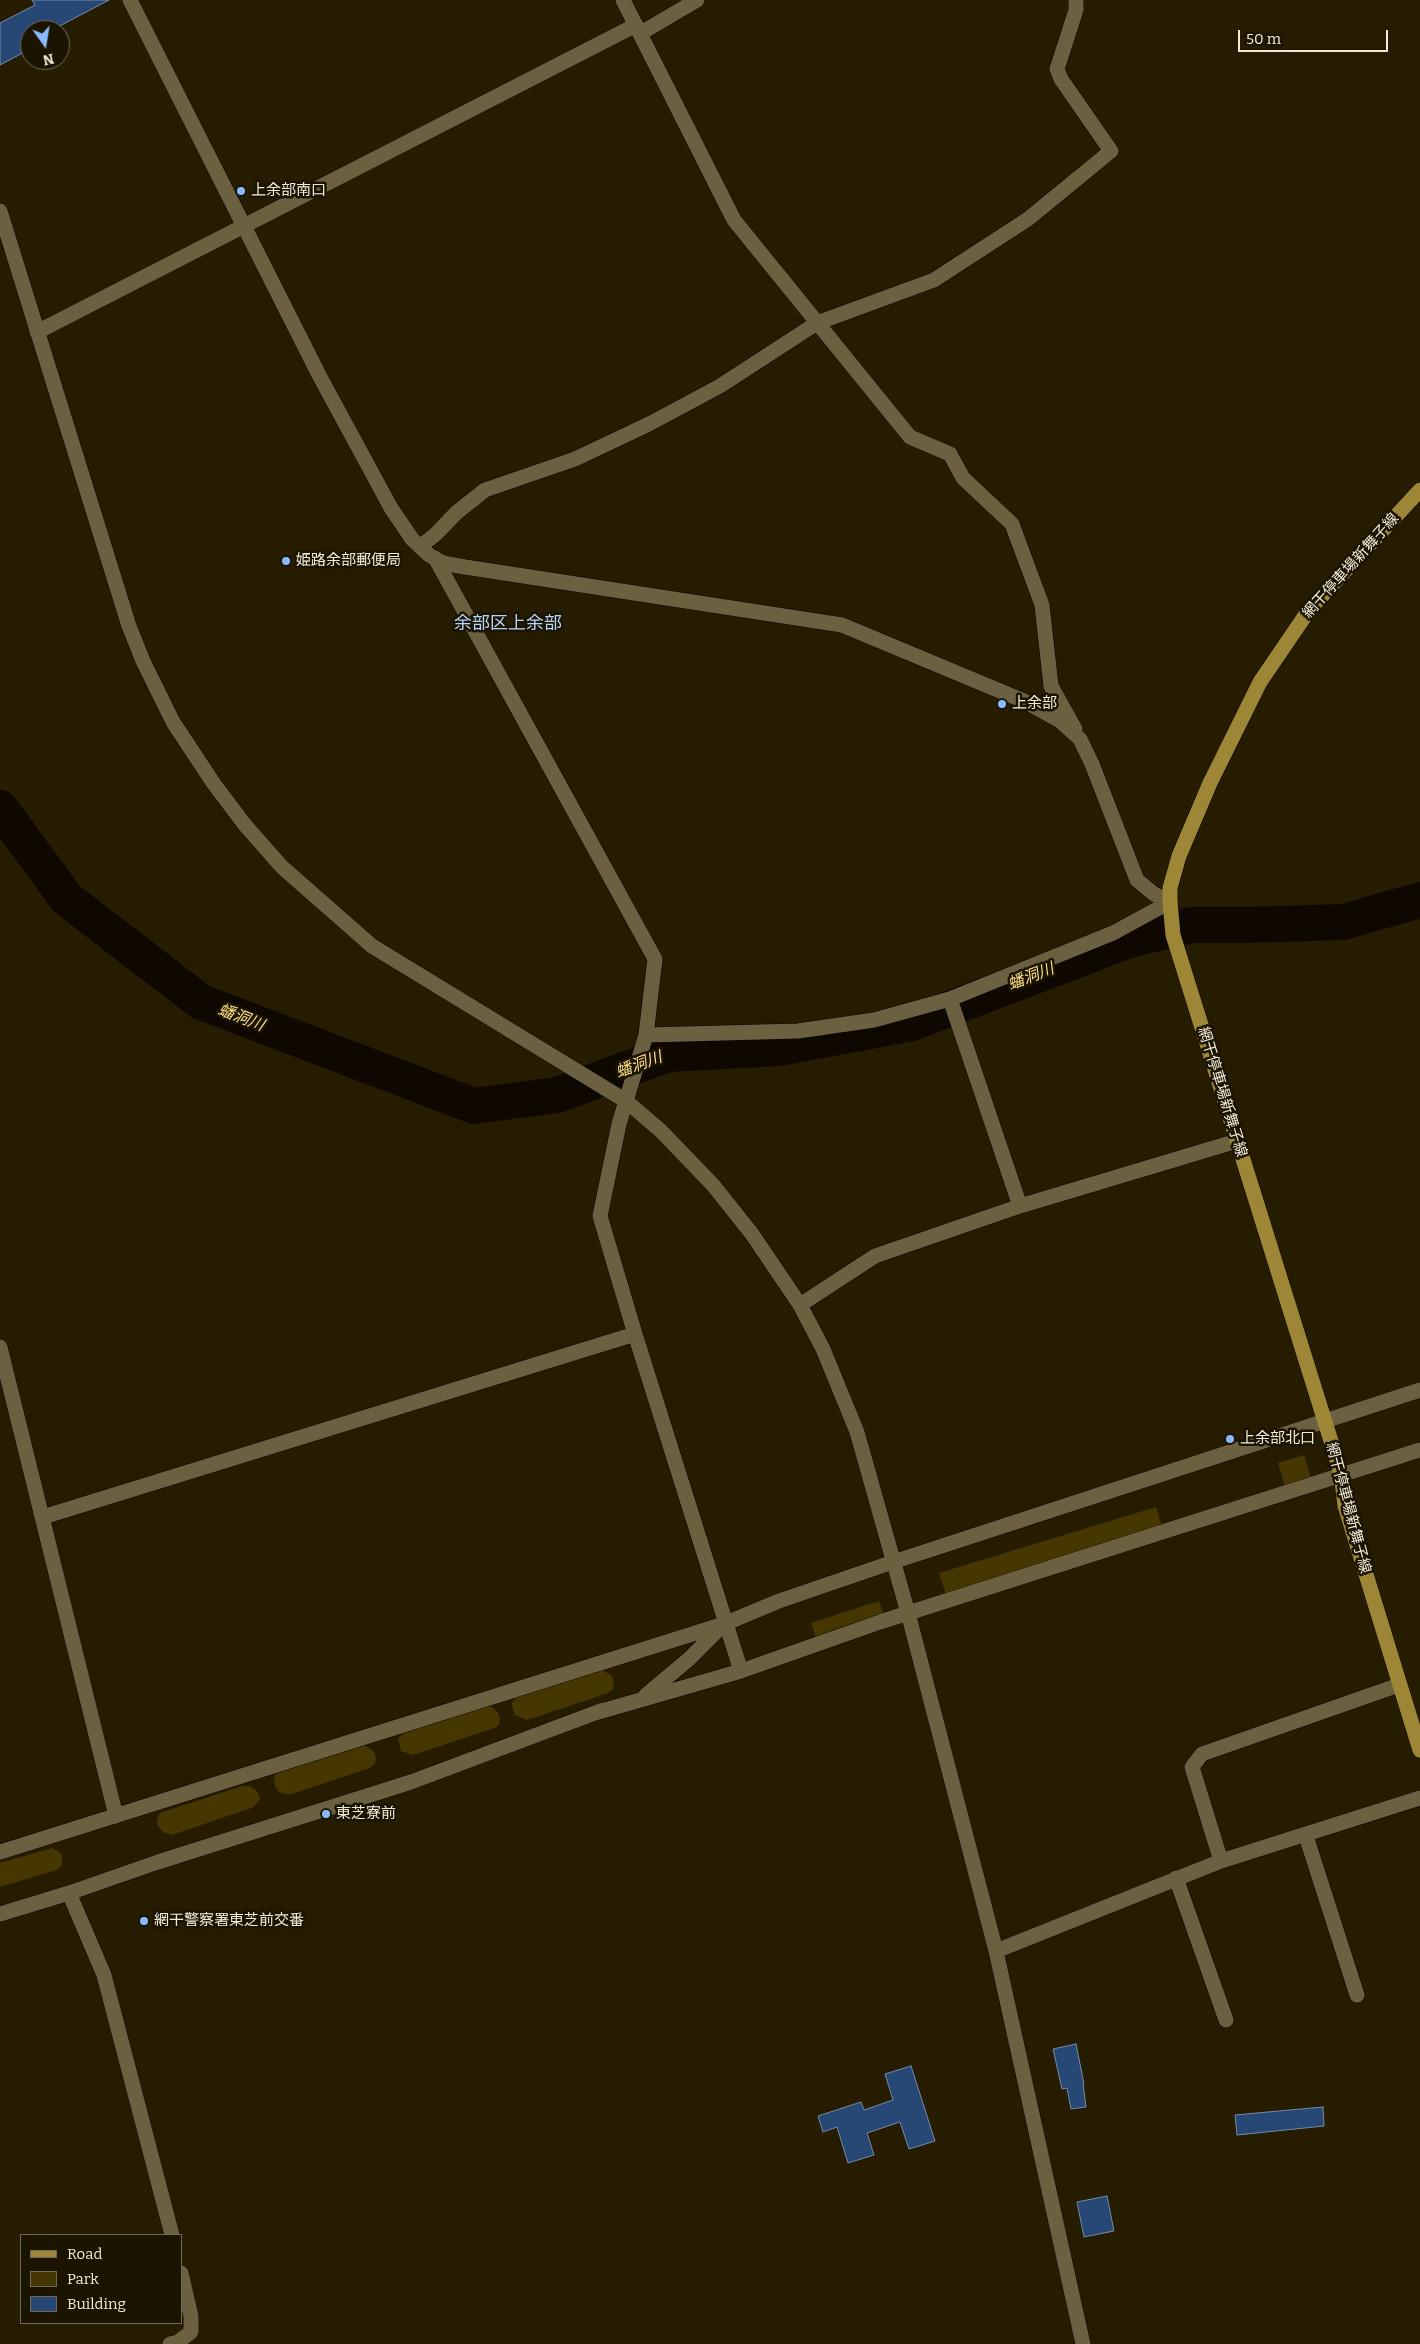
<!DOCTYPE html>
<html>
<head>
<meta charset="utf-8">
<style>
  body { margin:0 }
  #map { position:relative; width:1420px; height:2344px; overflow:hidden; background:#261c00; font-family:Bitter,serif }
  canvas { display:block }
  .legend { position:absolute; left:20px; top:2234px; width:162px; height:90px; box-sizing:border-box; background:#1b1400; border:1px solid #706a56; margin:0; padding:6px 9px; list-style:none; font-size:15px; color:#f0ead8 }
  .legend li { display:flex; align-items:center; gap:10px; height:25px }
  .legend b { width:25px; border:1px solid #706a56 }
  .north { position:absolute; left:20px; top:20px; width:50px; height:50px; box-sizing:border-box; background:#1b1400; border:1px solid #706a56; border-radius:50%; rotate:167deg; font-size:14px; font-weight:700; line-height:20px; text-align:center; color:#f0ead8 }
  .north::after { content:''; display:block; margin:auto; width:18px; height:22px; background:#8abafc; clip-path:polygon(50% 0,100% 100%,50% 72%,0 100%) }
  .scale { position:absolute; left:1238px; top:30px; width:150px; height:22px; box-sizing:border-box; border:2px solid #f0ead8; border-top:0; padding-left:6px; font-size:15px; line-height:18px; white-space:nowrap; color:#f0ead8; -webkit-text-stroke:4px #1b1400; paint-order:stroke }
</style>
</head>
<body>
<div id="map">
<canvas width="1420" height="2344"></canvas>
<ul class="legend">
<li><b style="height:6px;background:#9d8636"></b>Road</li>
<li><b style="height:14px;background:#463600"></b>Park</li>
<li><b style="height:14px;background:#274774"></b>Building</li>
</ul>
<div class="north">N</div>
<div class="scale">50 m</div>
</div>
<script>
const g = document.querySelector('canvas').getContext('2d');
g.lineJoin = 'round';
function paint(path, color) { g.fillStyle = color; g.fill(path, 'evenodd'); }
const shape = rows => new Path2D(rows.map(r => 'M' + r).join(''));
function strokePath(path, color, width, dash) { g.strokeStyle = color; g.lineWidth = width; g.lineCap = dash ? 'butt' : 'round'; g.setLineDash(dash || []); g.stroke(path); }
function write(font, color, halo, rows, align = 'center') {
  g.font = font + ' Bitter,"Noto Sans JP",serif'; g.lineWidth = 5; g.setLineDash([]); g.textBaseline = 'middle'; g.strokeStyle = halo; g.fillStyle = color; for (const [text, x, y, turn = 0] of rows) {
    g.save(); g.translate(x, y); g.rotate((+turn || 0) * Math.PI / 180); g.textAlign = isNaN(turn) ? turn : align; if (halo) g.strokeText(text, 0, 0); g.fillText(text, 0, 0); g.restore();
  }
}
paint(shape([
  [1304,1455,1312,1482,1286,1490,1278,1463],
  [1156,1507,1164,1534,948,1601,939,1573],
  [879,1601,884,1616,816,1638,811,1623],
  [596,1671,604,1671,612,1676,614,1684,613,1689,608,1693,527,1720,515,1715,511,1704,517,1697],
  [490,1706,498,1712,500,1720,499,1725,494,1728,413,1755,401,1751,398,1739,404,1733,482,1707],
  [358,1746,366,1746,374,1751,376,1759,375,1764,370,1768,289,1795,279,1792,275,1786,274,1779,276,1773],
  [242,1786,250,1786,257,1791,260,1799,254,1807,172,1835,163,1832,158,1826,157,1819,160,1813],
  [52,1848,61,1853,62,1857,62,1866,57,1870,0,1887,0,1863]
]), '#463600');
strokePath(shape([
  [0,808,67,899,201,1002,474,1106,557,1095,668,1054,779,1048,912,1023,1132,939,1191,925,1247,925,1343,922,1420,900]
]), '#0e0800', 36);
const building = shape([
  [32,0,109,0,52,30,30,30,30,49,0,65,0,23,35,5,32,0],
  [1076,2044,1084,2084,1083,2084,1086,2107,1071,2109,1067,2088,1062,2089,1053,2049,1076,2044],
  [911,2066,935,2141,909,2149,900,2122,867,2133,874,2155,848,2163,837,2127,823,2132,818,2116,861,2102,864,2110,893,2100,885,2074,911,2066],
  [1323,2107,1324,2126,1237,2135,1235,2115,1323,2107],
  [1107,2196,1114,2231,1084,2237,1077,2202,1107,2196]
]);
paint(building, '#274774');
strokePath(building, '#778ba8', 1);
const minor = shape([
  [130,0,319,375,391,508,412,539,429,555,443,563,465,567,842,625,1024,701,1060,721,1080,739,1092,764,1137,880,1154,894,1170,902],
  [623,0,734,220,910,437,950,454,963,478,1012,524,1042,605,1051,686,1075,729],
  [641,33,697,0],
  [0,211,129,626,143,661,173,722,214,784,245,825,282,867,372,946,626,1101,661,1131,713,1185,752,1234,800,1305,823,1349,857,1432,908,1613,996,1951,1083,2344],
  [37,332,636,25],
  [420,547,437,533,456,513,485,490,575,459,649,424,720,386,817,323,934,280,1028,219,1111,151,1061,79,1057,69,1076,10,1076,0],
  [435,558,655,959,646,1035,619,1124,600,1216,635,1334,741,1671],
  [950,999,1020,1206],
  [646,1035,798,1031,874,1020,950,999,1113,933,1170,902],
  [800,1305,875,1256,1020,1206,1237,1141],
  [0,1347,116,1816],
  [43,1517,635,1334],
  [646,1695,689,1659,722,1626],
  [595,1713,741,1671,880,1622,1420,1450],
  [1306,1836,1357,1995],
  [0,1852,724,1624,779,1601,893,1562,1420,1390],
  [1221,1861,1192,1767,1202,1754,1399,1685],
  [1176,1878,1226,2020],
  [69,1893,104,1975,172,2235],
  [0,1914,69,1893,158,1862,411,1782,603,1710],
  [996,1951,1221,1861,1420,1798],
  [170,2344,178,2342,191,2332,191,2316,181,2273]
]);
const major = shape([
  [1420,490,1309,610,1260,682,1210,783,1179,856,1170,888,1170,902,1173,935,1341,1473,1345,1506,1420,1750]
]);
strokePath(minor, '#0f0600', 16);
strokePath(major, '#0f0600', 16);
strokePath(minor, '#6b6141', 15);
strokePath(major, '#9d8636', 15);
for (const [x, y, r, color] of [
  [241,191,5,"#8abafc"],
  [286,561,5,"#8abafc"],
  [1002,704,5,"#8abafc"],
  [1230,1439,5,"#8abafc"],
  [326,1814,5,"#8abafc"],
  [144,1921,5,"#8abafc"]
]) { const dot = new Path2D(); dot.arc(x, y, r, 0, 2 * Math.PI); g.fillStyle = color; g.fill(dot); strokePath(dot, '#1b1400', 2); }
write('15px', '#f0ead8', '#1b1400', [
  ["上余部南口",251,191],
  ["姫路余部郵便局",296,561],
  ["上余部",1012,704],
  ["上余部北口",1240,1439],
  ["東芝寮前",336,1814],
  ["網干警察署東芝前交番",154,1921]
], 'left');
write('15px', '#f0ead8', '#1b1400', [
  ["網干停車場新舞子線",1351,566,-48],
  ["網干停車場新舞子線",1222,1092,73],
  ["網干停車場新舞子線",1348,1508,75]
]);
write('italic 16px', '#fcde84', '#1b1400', [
  ["蟠洞川",1031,977,-21],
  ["蟠洞川",241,1018,21],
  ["蟠洞川",639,1065,-20]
]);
write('18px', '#b8d2f8', '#1b1400', [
  ["余部区上余部",508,624]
]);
</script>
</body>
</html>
